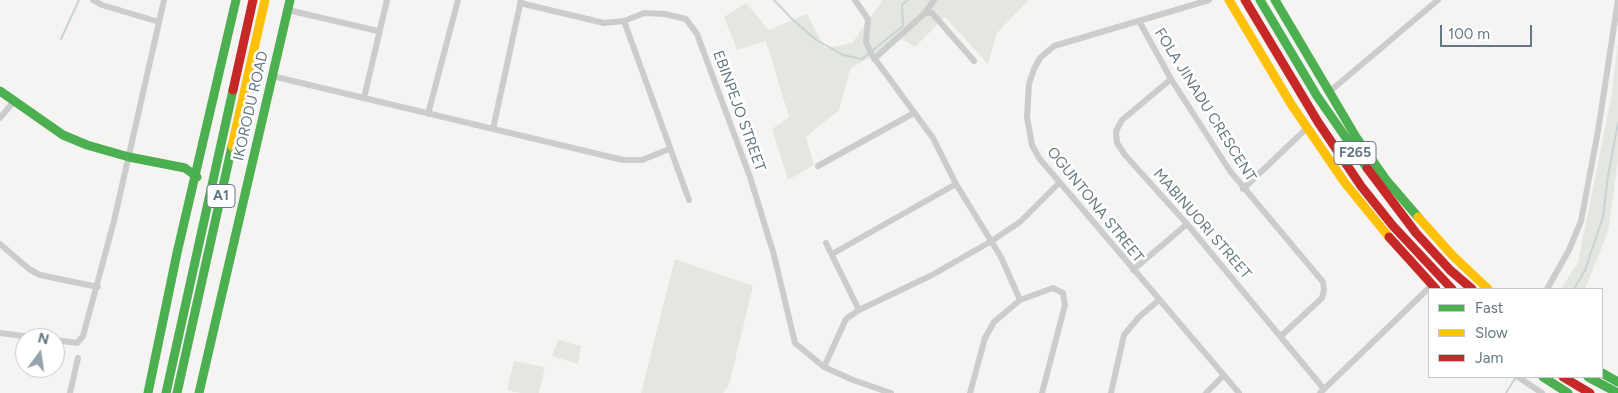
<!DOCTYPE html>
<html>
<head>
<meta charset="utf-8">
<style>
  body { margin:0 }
  #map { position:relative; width:1618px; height:393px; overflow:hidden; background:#f5f4f3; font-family:Figtree,sans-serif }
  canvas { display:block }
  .legend { position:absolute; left:1428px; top:288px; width:175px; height:90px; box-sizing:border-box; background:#fff; border:1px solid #c1c9cd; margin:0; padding:6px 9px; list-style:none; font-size:15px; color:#647883 }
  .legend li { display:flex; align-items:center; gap:10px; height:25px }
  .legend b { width:25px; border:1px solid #c1c9cd }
  .north { position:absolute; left:15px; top:328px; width:50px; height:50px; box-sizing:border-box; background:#fff; border:1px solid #c1c9cd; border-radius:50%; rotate:14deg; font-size:14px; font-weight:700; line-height:20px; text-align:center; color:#647883 }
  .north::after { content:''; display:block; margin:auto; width:18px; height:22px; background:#97a3aa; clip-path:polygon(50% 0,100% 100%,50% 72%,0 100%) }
  .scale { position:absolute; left:1440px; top:25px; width:92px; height:22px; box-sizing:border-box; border:2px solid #647883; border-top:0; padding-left:6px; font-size:15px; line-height:18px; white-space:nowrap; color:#647883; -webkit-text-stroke:4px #fff; paint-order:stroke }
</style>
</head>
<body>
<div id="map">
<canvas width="1618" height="393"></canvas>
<ul class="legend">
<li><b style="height:6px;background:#4caf50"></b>Fast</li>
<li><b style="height:6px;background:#ffc107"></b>Slow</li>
<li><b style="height:6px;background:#c62828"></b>Jam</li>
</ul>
<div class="north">N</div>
<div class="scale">100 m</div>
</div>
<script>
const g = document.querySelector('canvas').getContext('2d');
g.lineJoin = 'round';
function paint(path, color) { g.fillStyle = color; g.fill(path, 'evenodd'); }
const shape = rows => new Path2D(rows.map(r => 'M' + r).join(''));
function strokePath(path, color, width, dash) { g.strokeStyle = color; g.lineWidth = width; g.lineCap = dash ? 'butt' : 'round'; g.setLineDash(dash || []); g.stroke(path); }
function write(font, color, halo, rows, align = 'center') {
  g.font = font + ' Figtree,sans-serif'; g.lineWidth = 5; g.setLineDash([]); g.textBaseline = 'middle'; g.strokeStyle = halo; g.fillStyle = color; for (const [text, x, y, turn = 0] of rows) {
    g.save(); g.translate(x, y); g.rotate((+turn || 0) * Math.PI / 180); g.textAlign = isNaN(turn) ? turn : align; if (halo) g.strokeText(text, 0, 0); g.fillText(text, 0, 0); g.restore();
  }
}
paint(shape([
  [883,0,1029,0,997,33,988,64,945,17,915,47,901,38,850,69,839,110,806,137,814,165,788,180,772,129,789,117,766,41,737,50,724,17,746,3,769,30,807,14,825,48,852,43],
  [1618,43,1618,160,1608,232,1585,289,1561,289,1578,262,1611,98],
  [675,259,753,286,729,385,723,393,641,393],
  [558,340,581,346,578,364,552,356],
  [514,361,545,367,539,393,521,393,507,390]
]), '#e4e7e1');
strokePath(shape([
  [774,0,792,19,815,39,843,55,862,59,869,53],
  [61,39,79,0],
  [873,50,903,26,902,5,908,0],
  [1574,289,1585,270,1603,217,1608,176,1618,123],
  [1506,393,1516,377]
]), '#c9d3d4', 2);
strokePath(shape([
  [93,0,102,5,159,22],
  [855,0,868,19,866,42,872,55,933,138,956,184,1001,257,1020,300],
  [1209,0,1054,46,1040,58,1034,69,1029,84,1027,117,1032,145,1039,158,1239,393],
  [520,3,604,23,624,21,644,13,665,14,686,19,697,34,750,177,774,255,795,343,824,367,853,380,891,393],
  [288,10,378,31],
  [925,13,934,0],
  [624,21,689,200],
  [1139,21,1171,79,1230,171,1323,282,1324,290,1322,298,1281,336],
  [874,59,925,13,932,13,974,61],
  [272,76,623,160,642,160,669,149],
  [1171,79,1122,120,1116,131,1117,143,1125,155,1187,224,1324,389],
  [1329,92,1438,0],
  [364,98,387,0],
  [428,114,458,0],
  [0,118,14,101],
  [493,129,521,0],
  [818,166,914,113],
  [1243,189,1307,128],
  [826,243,859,310],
  [0,244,29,269,40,275,98,287],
  [832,254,956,184],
  [1133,270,1187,224],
  [1547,289,1569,250,1581,221,1598,131,1618,0],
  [0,333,39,338],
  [55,340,77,343,83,336,114,221,164,0],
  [824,367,846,319,859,310,932,275,990,242,1020,222,1059,183],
  [1518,377,1542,393],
  [70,393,78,358],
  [970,393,985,338,994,322,1020,300,1053,288,1063,293,1065,305,1042,393],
  [1111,393,1124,335,1139,317,1159,300],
  [1206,393,1224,375],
  [1320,393,1432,285]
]), '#cacccd', 6);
strokePath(shape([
  [1260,0,1317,96,1367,168],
  [1275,0,1356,137,1387,181,1418,217],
  [0,91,63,135,87,145,129,157,185,168,197,177],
  [1602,373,1618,382],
  [1543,377,1568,393],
  [1588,377,1618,393],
  [148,393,177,253,236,0],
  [166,393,233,90],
  [177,393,232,146],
  [199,393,290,0]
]), '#4caf50', 9);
strokePath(shape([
  [1229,0,1291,104,1345,183,1389,237],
  [232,146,265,0],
  [1418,217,1453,256,1488,289]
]), '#ffc107', 9);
strokePath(shape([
  [1245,0,1318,122,1361,186,1393,226,1452,289],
  [233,90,253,0],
  [1367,168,1416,233,1450,270,1472,289],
  [1389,237,1436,289],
  [1563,377,1590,393]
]), '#c62828', 9);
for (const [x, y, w] of [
  [1355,153,42],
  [221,196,28]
]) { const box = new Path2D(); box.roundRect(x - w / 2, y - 11.5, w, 23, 4); g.fillStyle = '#fff'; g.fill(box); strokePath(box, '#647883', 1); }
write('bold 14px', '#647883', null, [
  ["F265",1355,153],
  ["A1",221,196]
]);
write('15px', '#647883', '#fff', [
  ["FOLA JINADU CRESCENT",1205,105,58],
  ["IKORODU ROAD",251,106,-77],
  ["EBINPEJO STREET",739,111,70],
  ["OGUNTONA STREET",1095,205,51],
  ["MABINUORI STREET",1202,224,49]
]);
</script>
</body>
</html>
